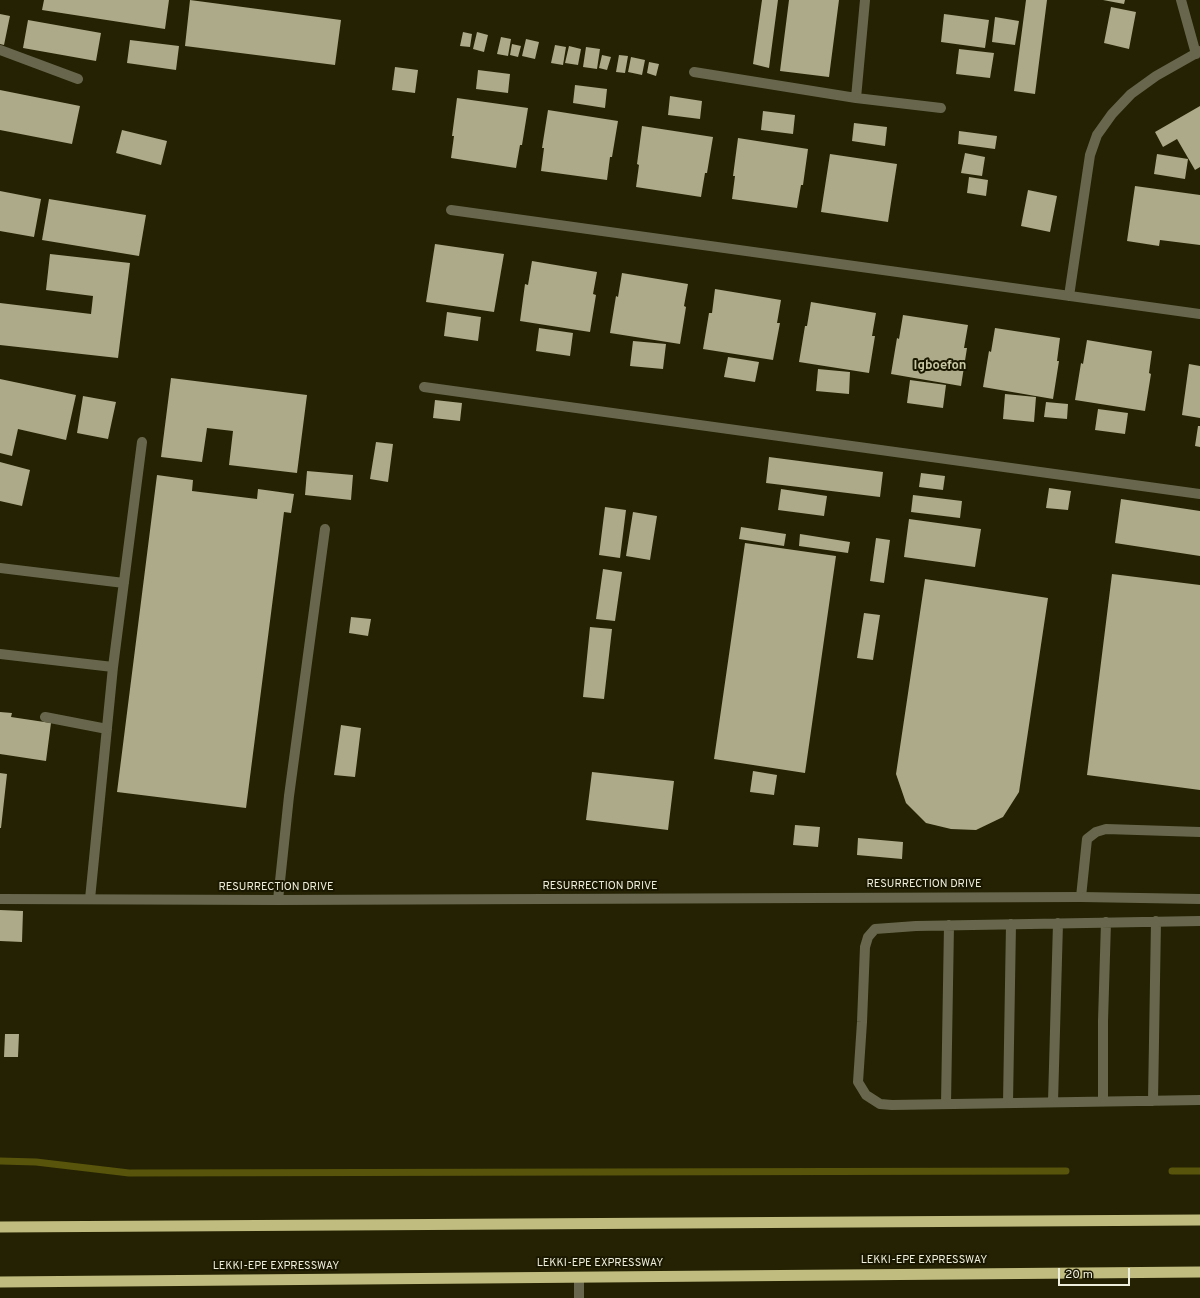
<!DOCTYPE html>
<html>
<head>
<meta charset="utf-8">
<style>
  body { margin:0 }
  #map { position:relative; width:1200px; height:1298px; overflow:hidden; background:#242203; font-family:Overpass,sans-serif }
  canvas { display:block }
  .scale { position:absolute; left:1058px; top:1268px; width:72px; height:18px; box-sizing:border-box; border:2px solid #eeeedc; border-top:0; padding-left:5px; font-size:12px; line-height:14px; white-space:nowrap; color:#eeeedc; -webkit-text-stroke:3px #1b1800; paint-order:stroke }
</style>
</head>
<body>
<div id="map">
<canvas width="1200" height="1298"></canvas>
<div class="scale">20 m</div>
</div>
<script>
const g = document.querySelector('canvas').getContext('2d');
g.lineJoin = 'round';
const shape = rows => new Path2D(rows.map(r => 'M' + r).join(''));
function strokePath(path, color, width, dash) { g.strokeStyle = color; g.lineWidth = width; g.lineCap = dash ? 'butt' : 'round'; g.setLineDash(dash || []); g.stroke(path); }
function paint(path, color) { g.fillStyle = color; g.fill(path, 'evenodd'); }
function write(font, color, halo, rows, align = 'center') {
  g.font = font + ' Overpass,sans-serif'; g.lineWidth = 4; g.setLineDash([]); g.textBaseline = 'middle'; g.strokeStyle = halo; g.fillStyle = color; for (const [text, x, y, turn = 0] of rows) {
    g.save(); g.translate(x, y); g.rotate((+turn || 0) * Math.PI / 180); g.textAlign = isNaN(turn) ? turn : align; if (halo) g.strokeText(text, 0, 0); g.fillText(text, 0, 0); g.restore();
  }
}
strokePath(shape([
  [0,1161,36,1162,129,1173,1066,1171],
  [1172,1171,1200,1171]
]), '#58540b', 7);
paint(shape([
  [44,0,169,0,165,29,42,10],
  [190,0,341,20,335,65,185,46],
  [762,0,778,0,769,68,753,64],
  [789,0,839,0,829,77,780,71],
  [1026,0,1047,0,1035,94,1014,91],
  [1103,0,1125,0,1124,4],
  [1111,7,1136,12,1129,49,1104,43],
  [0,14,10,16,4,45,0,44],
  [944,14,989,20,985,48,941,42],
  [995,17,1019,21,1015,45,992,42],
  [28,20,101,33,96,61,23,48],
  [463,32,472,34,470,47,460,46],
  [477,32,488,35,484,52,473,49],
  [501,37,511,39,508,56,497,54],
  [526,39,539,42,535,59,522,56],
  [130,40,179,46,176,70,127,63],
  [512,44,521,46,518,57,510,55],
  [555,45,566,47,563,65,551,63],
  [569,46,581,49,578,65,565,63],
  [586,47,600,49,597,69,583,67],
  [959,49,994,53,990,78,956,74],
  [602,55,611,57,607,70,599,68],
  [619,55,628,56,625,73,616,72],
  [631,57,645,60,642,75,628,72],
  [649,62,659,64,656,76,647,73],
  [395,67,418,70,415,93,392,90],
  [478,70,510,74,508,93,476,89],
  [575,85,607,89,605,108,573,103],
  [0,90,80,106,72,144,0,130],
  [670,96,702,101,700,119,668,115],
  [457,98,528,108,522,145,520,145,516,168,451,158,454,136,452,136],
  [1200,106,1200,167,1195,170,1177,139,1163,147,1155,132],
  [548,110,618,121,612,157,610,157,607,180,541,171,544,148,542,148],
  [763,111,795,115,793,134,761,130],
  [854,123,887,127,885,146,852,141],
  [642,126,713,137,707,173,705,173,701,197,636,187,639,165,637,164],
  [122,130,167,141,161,165,116,153],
  [959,131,997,136,995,149,958,144],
  [738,138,808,149,803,185,801,185,797,208,732,199,735,176,733,176],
  [965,153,985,157,982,176,961,173],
  [830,154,897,164,888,222,821,212],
  [1157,154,1188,159,1185,179,1154,174],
  [969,177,988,180,986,196,967,193],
  [1135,186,1200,195,1200,245,1160,240,1159,246,1127,241],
  [1028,190,1057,196,1050,232,1021,226],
  [0,191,41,199,34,237,0,231],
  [49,199,146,215,139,256,42,240],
  [435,244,504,254,494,312,426,302],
  [50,254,130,263,118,358,0,345,0,303,91,314,93,296,46,290],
  [532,261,597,272,593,294,596,295,590,332,520,321,525,284,528,285],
  [622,273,688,284,684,306,686,307,680,344,610,333,616,296,618,297],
  [715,289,781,300,777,323,780,323,773,360,703,349,709,313,712,313],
  [811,302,876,313,872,336,875,336,869,373,799,362,805,326,807,326],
  [447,312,481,317,478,341,444,336],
  [903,315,968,325,964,348,967,348,961,386,891,374,897,338,899,339],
  [539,328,573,333,570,356,536,351],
  [995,328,1060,338,1057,361,1059,361,1053,399,983,387,989,351,991,352],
  [1087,340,1152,351,1149,373,1151,374,1145,411,1075,400,1081,363,1083,364],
  [633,341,666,344,663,369,630,366],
  [728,357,759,362,755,382,724,377],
  [1189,364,1200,366,1200,418,1182,415],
  [818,369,850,372,849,394,816,391],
  [171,378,307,395,297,473,229,465,233,431,207,428,202,462,161,457],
  [0,379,76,395,66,440,18,429,12,456,0,453],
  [910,380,946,385,943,408,907,403],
  [1005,394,1036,397,1034,422,1003,419],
  [83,396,116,402,108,439,77,433],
  [435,400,462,403,460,421,433,418],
  [1046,402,1068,404,1067,419,1044,417],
  [1098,409,1128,413,1125,434,1095,430],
  [1198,426,1200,426,1200,447,1195,446],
  [376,442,393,444,388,482,370,479],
  [769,457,883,472,880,497,766,483],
  [0,462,30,470,22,506,0,501],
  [307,471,353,475,351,500,305,495],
  [921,473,945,476,943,490,919,487],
  [157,475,193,480,192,491,257,499,258,489,294,494,291,513,284,512,246,808,117,792],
  [1049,488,1071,491,1068,510,1046,508],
  [781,489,827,496,824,516,778,510],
  [913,495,962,501,960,518,911,512],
  [1121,499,1200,511,1200,556,1115,543],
  [605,507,626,510,620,558,599,555],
  [633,512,657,516,650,560,626,556],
  [909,519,981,529,975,567,904,557],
  [741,527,786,534,784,546,739,539],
  [800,534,850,542,848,553,799,546],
  [876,538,890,540,884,583,870,581],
  [745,543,836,556,805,773,714,759],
  [603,569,622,572,615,621,596,619],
  [1112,574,1200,585,1200,790,1087,775],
  [925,579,1048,598,1019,792,1003,817,976,830,951,829,926,823,906,803,896,774],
  [864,613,880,615,873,660,857,658],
  [351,617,371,619,368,636,349,633],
  [590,627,612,629,604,699,583,697],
  [0,712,12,713,11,717,51,723,46,761,0,754],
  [341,725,361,728,355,777,334,775],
  [753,771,777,775,774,795,750,792],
  [592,772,674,781,668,830,586,820],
  [0,773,7,774,1,828,0,828],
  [795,825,820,827,818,847,793,845],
  [858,838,903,842,902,859,857,855],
  [0,910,23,911,22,942,0,941],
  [5,1034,19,1034,18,1057,4,1057]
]), '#acaa88');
strokePath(shape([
  [1181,0,1196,54],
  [0,50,78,79],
  [694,72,856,98,941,108],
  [856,98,865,0],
  [451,210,1200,314],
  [1069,296,1090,155,1097,135,1112,114,1131,94,1156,76,1200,51],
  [424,387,1200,494],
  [0,568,124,583],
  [0,654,113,667,142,442],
  [45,717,107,729],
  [1081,897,1087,839,1096,832,1106,829,1200,832],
  [90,899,113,667],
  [278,900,289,796,325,529],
  [1200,921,916,926,875,929,868,937,865,947,862,1022,858,1082,866,1095,880,1104,892,1105,1200,1100],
  [1103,1101,1103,1021,1106,922],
  [1153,1101,1156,921],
  [1053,1102,1058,923],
  [1008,1103,1011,924],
  [946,1104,949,925],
  [579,1298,579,1277]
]), '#68674d', 10);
strokePath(shape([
  [0,899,278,900,1081,897,1200,899]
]), '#68674d', 10);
strokePath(shape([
  [0,1227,1200,1220],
  [0,1282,1200,1272]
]), '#c0bc7f', 11);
write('11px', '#eeeedc', '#1b1800', [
  ["RESURRECTION DRIVE",924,885],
  ["RESURRECTION DRIVE",600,887],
  ["RESURRECTION DRIVE",276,888],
  ["LEKKI-EPE EXPRESSWAY",924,1261],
  ["LEKKI-EPE EXPRESSWAY",600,1264],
  ["LEKKI-EPE EXPRESSWAY",276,1267]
]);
write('bold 13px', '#cac9a5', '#1b1800', [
  ["Igboefon",940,366]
]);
</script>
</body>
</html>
